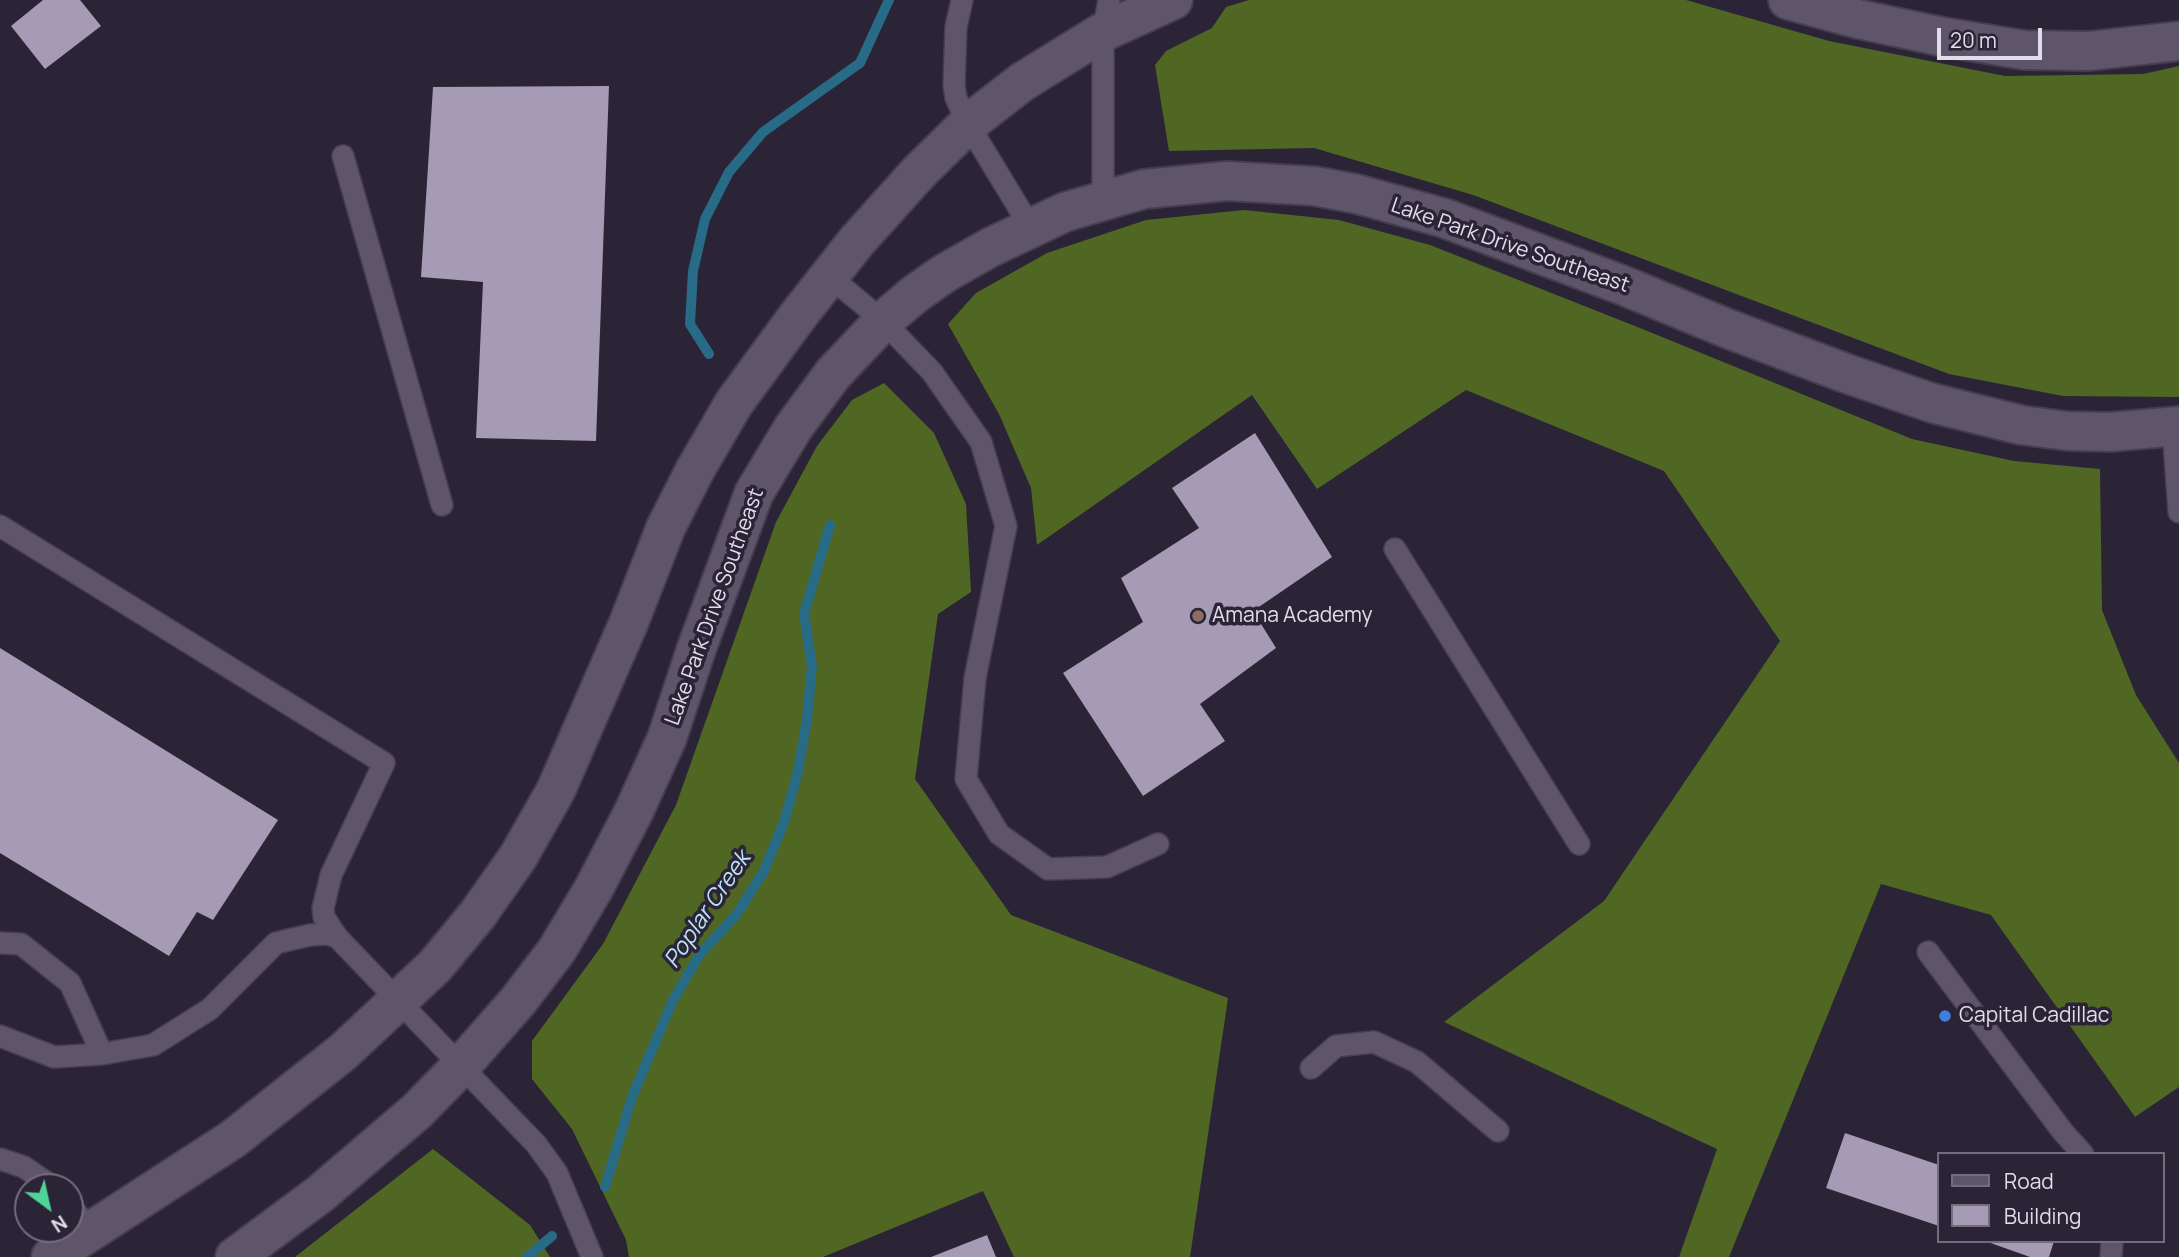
<!DOCTYPE html>
<html>
<head>
<meta charset="utf-8">
<style>
  body { margin:0 }
  #map { position:relative; width:2179px; height:1257px; overflow:hidden; background:#2b2336; font-family:Manrope,sans-serif }
  canvas { display:block }
  .legend { position:absolute; left:1937px; top:1152px; width:228px; height:91px; box-sizing:border-box; background:#2b2336; border:2px solid #746d7e; margin:0; padding:9px 12px; list-style:none; font-size:21px; color:#e2ddea }
  .legend li { display:flex; align-items:center; gap:14px; height:35px }
  .legend b { width:35px; border:2px solid #746d7e }
  .north { position:absolute; left:14px; top:1173px; width:70px; height:70px; box-sizing:border-box; background:#2b2336; border:2px solid #746d7e; border-radius:50%; rotate:147deg; font-size:19px; font-weight:700; line-height:28px; text-align:center; color:#e2ddea }
  .north::after { content:''; display:block; margin:auto; width:24px; height:32px; background:#50d398; clip-path:polygon(50% 0,100% 100%,50% 72%,0 100%) }
  .scale { position:absolute; left:1937px; top:28px; width:105px; height:32px; box-sizing:border-box; border:4px solid #e2ddea; border-top:0; padding-left:9px; font-size:21px; line-height:24px; white-space:nowrap; color:#e2ddea; -webkit-text-stroke:5px #2b2336; paint-order:stroke }
</style>
</head>
<body>
<div id="map">
<canvas width="2179" height="1257"></canvas>
<ul class="legend">
<li><b style="height:9px;background:#5e556b"></b>Road</li>
<li><b style="height:19px;background:#a59bb4"></b>Building</li>
</ul>
<div class="north">N</div>
<div class="scale">20 m</div>
</div>
<script>
const g = document.querySelector('canvas').getContext('2d');
g.lineJoin = 'round';
function paint(path, color) { g.fillStyle = color; g.fill(path, 'evenodd'); }
const shape = rows => new Path2D(rows.map(r => 'M' + r).join(''));
function strokePath(path, color, width, dash) { g.strokeStyle = color; g.lineWidth = width; g.lineCap = dash ? 'butt' : 'round'; g.setLineDash(dash || []); g.stroke(path); }
function write(font, color, halo, rows, align = 'center') {
  g.font = font + ' Manrope,sans-serif'; g.lineWidth = 7; g.setLineDash([]); g.textBaseline = 'middle'; g.strokeStyle = halo; g.fillStyle = color; for (const [text, x, y, turn = 0] of rows) {
    g.save(); g.translate(x, y); g.rotate((+turn || 0) * Math.PI / 180); g.textAlign = isNaN(turn) ? turn : align; if (halo) g.strokeText(text, 0, 0); g.fillText(text, 0, 0); g.restore();
  }
}
paint(shape([
  [1249,0,1686,0,1829,41,2005,76,2143,74,2179,66,2179,397,2063,396,1949,374,1473,195,1314,148,1169,151,1155,65,1166,51,1212,28,1226,7],
  [1244,210,1339,220,1430,245,1640,328,1912,439,2014,461,2100,469,2102,610,2136,695,2179,763,2179,1087,2135,1117,1991,915,1881,884,1729,1257,1679,1257,1717,1149,1444,1022,1604,901,1780,641,1664,471,1466,390,1317,489,1252,395,1037,545,1031,488,999,414,948,324,976,293,1047,253,1146,220],
  [884,383,934,433,966,504,971,592,938,614,915,779,1011,915,1228,998,1190,1257,1014,1257,983,1191,823,1257,629,1257,626,1240,572,1129,532,1079,532,1041,603,944,676,805,776,522,817,446,852,400],
  [433,1149,530,1225,550,1257,295,1257]
]), '#4f6723');
strokePath(shape([
  [709,354,690,324,693,271,705,219,729,172,763,132,860,63,889,0],
  [605,1187,632,1097,673,1000,700,954,736,915,764,871,784,822,798,771,807,719,812,666,804,614,830,525],
  [527,1257,552,1236]
]), '#286b86', 10);
paint(shape([
  [43,0,80,0,101,26,45,69,11,26],
  [609,86,596,441,476,438,483,282,421,277,433,87],
  [1255,433,1332,557,1253,611,1276,648,1200,704,1225,741,1143,796,1063,673,1143,622,1121,578,1199,528,1172,488],
  [0,648,278,820,213,920,197,912,169,956,0,853],
  [1845,1133,1939,1165,1939,1226,1826,1188],
  [987,1235,996,1257,931,1257],
  [1985,1241,2054,1241,2049,1257,2030,1257]
]), '#a59bb4');
const service = shape([
  [962,0,956,27,954,85,956,98,968,124,1031,228],
  [343,156,442,505],
  [1103,200,1103,32,1109,0],
  [829,276,883,321,932,372,981,442,1006,526,975,678,966,779,999,834,1048,869,1107,867,1158,844],
  [2173,427,2179,512],
  [0,526,384,763,331,875,323,908,324,917,337,937,536,1144,557,1173,592,1257],
  [1395,549,1579,844],
  [0,943,21,944,70,983,102,1054],
  [1928,952,2063,1132,2083,1154],
  [0,1036,54,1057,102,1054,153,1045,210,1009,276,943,310,935,327,934,337,937],
  [1311,1068,1336,1046,1374,1042,1417,1062,1498,1131],
  [0,1159,24,1167,53,1187],
  [70,1205,91,1231],
  [2111,1257,2112,1241]
]);
const tertiary = shape([
  [1788,0,1858,19,1943,37,2024,50,2089,51,2179,41],
  [51,1257,233,1139,343,1052,435,966,478,914,518,857,556,790,629,622,666,527,695,470,734,403,797,317,856,242,919,172,968,124,1022,82,1103,32,1173,0],
  [235,1257,320,1194,417,1111,460,1067,518,1001,557,950,594,888,634,811,667,738,696,650,754,493,793,428,833,374,883,321,915,294,945,273,991,247,1065,212,1144,189,1227,181,1314,186,1357,194,1444,218,1622,285,1726,328,1845,373,1932,403,2021,425,2067,431,2110,432,2179,426]
]);
strokePath(service, '#453e4e', 24);
strokePath(tertiary, '#453e4e', 42);
strokePath(service, '#5e556b', 21);
strokePath(tertiary, '#5e556b', 38);
for (const [x, y, r, color] of [
  [1198,616,7,"#8d6e63"],
  [1945,1016,7,"#3f7fe0"]
]) { const dot = new Path2D(); dot.arc(x, y, r, 0, 2 * Math.PI); g.fillStyle = color; g.fill(dot); strokePath(dot, '#2b2336', 2.5); }
write('21px', '#e2ddea', '#2b2336', [
  ["Lake Park Drive Southeast",1510,246,19],
  ["Lake Park Drive Southeast",715,607,-70]
]);
write('21px', '#e2ddea', '#2b2336', [
  ["Amana Academy",1212,616],
  ["Capital Cadillac",1959,1016]
], 'left');
write('italic 23px', '#b9e3f6', '#2b2336', [
  ["Poplar Creek",708,910,-56]
]);
</script>
</body>
</html>
